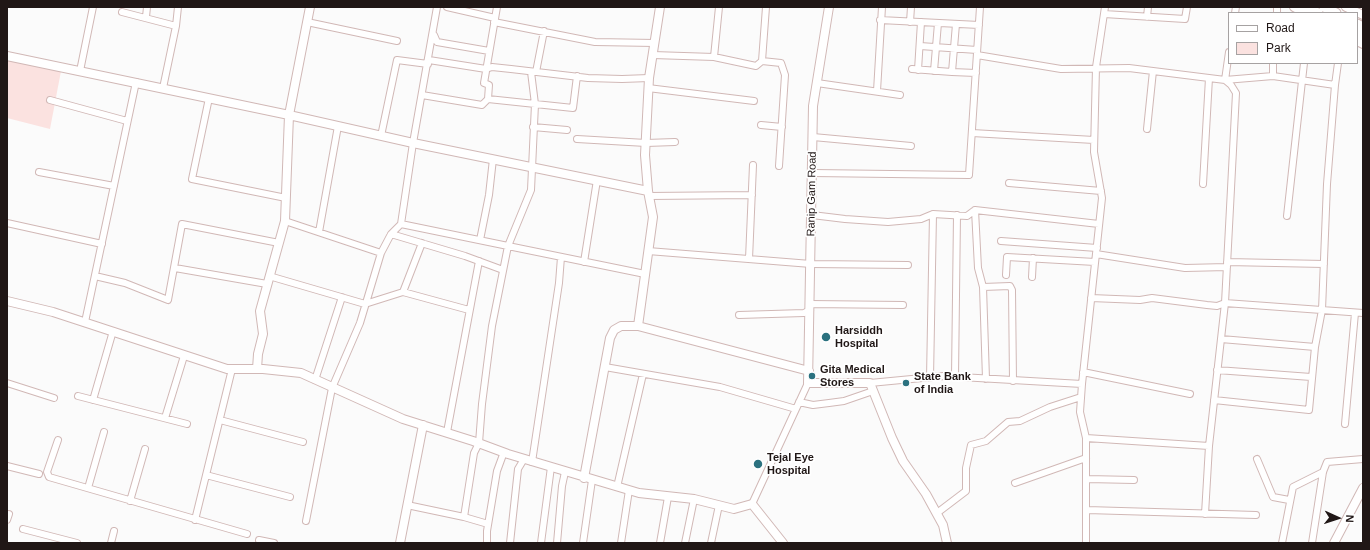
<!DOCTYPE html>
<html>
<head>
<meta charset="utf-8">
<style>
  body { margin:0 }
  #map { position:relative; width:1370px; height:550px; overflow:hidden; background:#fbfbfb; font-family:Helvetica,sans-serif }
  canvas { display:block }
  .frame { position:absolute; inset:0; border:8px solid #201716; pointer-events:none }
  .legend { position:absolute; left:1228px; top:12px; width:130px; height:52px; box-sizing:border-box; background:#fff; border:1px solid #a6a2a2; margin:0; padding:5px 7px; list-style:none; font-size:12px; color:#201716 }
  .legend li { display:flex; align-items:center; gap:8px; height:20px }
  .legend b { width:20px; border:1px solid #a6a2a2 }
  .north { position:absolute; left:1318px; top:498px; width:40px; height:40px; -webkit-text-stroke:3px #fff; paint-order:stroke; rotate:93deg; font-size:11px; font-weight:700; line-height:16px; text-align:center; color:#201716 }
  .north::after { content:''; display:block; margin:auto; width:14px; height:18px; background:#201716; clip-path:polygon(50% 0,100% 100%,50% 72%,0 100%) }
</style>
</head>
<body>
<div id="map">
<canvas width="1370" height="550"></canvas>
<div class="frame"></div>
<ul class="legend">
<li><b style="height:5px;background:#fff"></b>Road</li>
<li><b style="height:11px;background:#fbe2e0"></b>Park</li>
</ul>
<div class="north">N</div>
</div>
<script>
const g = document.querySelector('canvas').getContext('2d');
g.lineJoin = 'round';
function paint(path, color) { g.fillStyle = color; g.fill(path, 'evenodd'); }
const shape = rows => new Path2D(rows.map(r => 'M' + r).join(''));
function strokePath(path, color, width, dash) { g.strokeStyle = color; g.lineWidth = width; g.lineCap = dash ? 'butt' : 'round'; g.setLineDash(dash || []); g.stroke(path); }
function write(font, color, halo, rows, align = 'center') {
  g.font = font + ' Helvetica,sans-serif'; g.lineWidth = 3.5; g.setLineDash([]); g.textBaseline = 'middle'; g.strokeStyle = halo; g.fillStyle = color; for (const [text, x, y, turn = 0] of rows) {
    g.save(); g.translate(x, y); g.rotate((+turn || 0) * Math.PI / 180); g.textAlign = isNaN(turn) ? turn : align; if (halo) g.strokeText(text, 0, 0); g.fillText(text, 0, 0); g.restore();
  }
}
paint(shape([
  [7,60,61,71,50,129,7,118]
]), '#fbe2e0');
const minor = shape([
  [447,7,495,18],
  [122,12,176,26],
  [1235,13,1236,7],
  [1277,13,1277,7],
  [1104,14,1185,19,1187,7],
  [146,17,147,7],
  [1147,17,1148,7],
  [880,20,979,25],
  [307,22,397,41],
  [494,22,595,42,655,43],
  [910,22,911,7],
  [956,24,952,72,976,73],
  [434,35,437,42,489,51],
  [920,46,977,50],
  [653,55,714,57,756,66,762,61,781,63,785,75,779,166],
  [977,55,1061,69,1129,68,1225,80,1231,85,1236,93,1225,303,1209,446,1086,438],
  [714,57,719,7],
  [429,60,486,69,492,67,511,69,588,78,622,79,649,78],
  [762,61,766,7],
  [912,69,952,72],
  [918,70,921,22],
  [80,71,93,7],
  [934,71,938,23],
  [531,72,535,104,531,190,508,246,645,274],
  [536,72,544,31],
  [1273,76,1273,63],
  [817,83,900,95],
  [1335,85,1338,63],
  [163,88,176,26,178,7],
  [648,88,754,101],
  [877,91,882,7],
  [422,95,482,105,488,99,489,85,484,83,497,7],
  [209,98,192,179,286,198],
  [488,99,573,108,577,76],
  [50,100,127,121],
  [761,125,782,127],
  [533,127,567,130],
  [1147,129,1153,71],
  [972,133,1094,140],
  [381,136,397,60,428,64],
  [813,137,911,146],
  [577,139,646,143,675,142],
  [39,172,114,186],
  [813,173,969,175,980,7],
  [1009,183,1101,191],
  [1203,184,1209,78],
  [649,196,752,195],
  [975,210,978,268,983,287,986,379],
  [812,215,845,219,888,222,921,219,933,214,967,216,975,210,1099,224],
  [1287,216,1304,63],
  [285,221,381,253,391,234,465,256,503,270],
  [7,223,102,244],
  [319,232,338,126],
  [391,234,401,224],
  [480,240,489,195,493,159],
  [1001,241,1097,248],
  [422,243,403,292,469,310],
  [648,251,811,264,908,265],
  [1096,254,1185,268,1227,267],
  [749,259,753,165],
  [584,262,597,180],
  [1227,262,1324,264],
  [175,268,267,284],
  [1006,275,1007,257,1095,262],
  [95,276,125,283,168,300,182,224,279,243],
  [269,276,365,304,403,292],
  [1032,277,1033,258],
  [983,287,1010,286,1012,290,1013,381],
  [1091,298,1140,300,1152,298,1207,305,1217,306,1225,303,1363,313],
  [810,304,903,305],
  [739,315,804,313,810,310],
  [85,322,136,82],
  [1221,339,1315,347],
  [605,367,720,387,796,409],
  [1217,370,1311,377],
  [1083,372,1190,394],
  [955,377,957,215],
  [930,378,933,214],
  [315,380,342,297],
  [7,383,54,398],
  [870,383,943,376,1082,384,1102,198,1094,152,1096,67,1105,7],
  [1082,384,1080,412,1086,438,1086,543],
  [78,396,187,424],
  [93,400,113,331],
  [1214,400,1309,410,1315,347,1322,310,1327,184,1335,85,1273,76,1225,80,1229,52],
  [799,402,813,405,829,403,844,401,873,391],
  [165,418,184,356],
  [220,420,303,442],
  [1345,424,1355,313],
  [447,432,479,261],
  [58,440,47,472,49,477,247,534],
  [1257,459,1273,497,1289,500],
  [532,462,559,283,561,257],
  [7,466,39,474],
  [206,475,290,497],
  [1087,479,1134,480],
  [1015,483,1086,458],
  [617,487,643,374],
  [88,488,104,432],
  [130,501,145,449],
  [752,504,808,383],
  [407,505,464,517,474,453,479,443,482,404,492,326,508,246,401,224,413,143,437,7],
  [1087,510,1256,515],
  [937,513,966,491,966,468,971,445,986,441,1008,422,1020,421,1050,407,1081,397],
  [1205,514,1209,446],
  [464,517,488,524],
  [7,520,9,514],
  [195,520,232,369],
  [306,521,332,388,360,323,381,253],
  [23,529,77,543],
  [259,540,274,543],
  [111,543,114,531],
  [487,543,487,531,497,471,504,452],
  [510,543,518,469,524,459],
  [541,543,551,467],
  [557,543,562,486,565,472],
  [583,543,592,480],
  [621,543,629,490],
  [660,543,668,497],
  [685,543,694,499],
  [711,543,719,505],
  [1282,543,1293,487,1323,472],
  [1312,543,1323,472,1327,462,1363,459]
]);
const tertiary = shape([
  [829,7,813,106,808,383,870,383,892,438,903,461,926,494,943,525,947,543],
  [1294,7,1305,13],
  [1346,7,1363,15],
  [1357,41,1363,44],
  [7,56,289,115,413,143,648,191],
  [7,301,53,312,227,369,263,369,301,373,403,419,473,441,508,454,639,493,694,499,734,509,752,504,783,543],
  [638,326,809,371],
  [257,369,258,354,263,334,260,311,285,221,289,115,310,7],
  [584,478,610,338,614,330,621,326,638,326,653,217,648,191,645,155,649,78,660,7],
  [400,543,423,425],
  [1334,543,1363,488]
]);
const secondary = shape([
  [1306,7,1318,13],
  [1324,7,1336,13],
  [1357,24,1363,27],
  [1357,33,1363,36]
]);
strokePath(minor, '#d1b8b6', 8);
strokePath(tertiary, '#d1b8b6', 10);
strokePath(secondary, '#d1b8b6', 11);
strokePath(minor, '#fff', 6);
strokePath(tertiary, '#fff', 8);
strokePath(secondary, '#fff', 9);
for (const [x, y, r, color] of [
  [826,337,5,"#2b717f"],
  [812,376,4,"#2b717f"],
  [906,383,4,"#2b717f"],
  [758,464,5,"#2b717f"]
]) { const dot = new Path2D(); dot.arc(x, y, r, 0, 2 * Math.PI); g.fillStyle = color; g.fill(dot); strokePath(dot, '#fff', 1.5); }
write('11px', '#201716', '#fff', [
  ["Ranip Gam Road",812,194,-89]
]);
write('bold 11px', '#201716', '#fff', [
  ["Harsiddh",835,331],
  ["Hospital",835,344],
  ["Gita Medical",820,370],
  ["Stores",820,383],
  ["State Bank",914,377],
  ["of India",914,390],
  ["Tejal Eye",767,458],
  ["Hospital",767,471]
], 'left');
</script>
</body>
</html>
